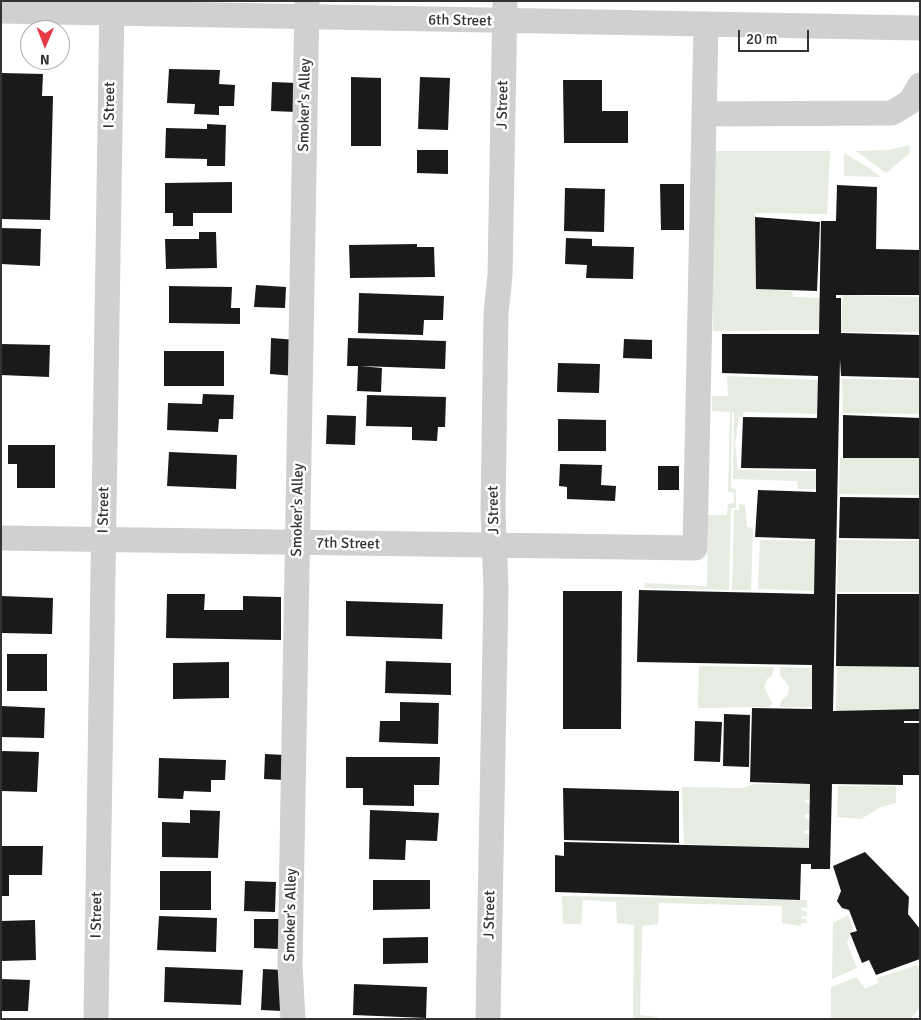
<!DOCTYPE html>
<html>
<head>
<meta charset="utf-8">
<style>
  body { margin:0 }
  #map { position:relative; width:921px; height:1020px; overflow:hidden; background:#fff; font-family:Signika,sans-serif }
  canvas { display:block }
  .frame { position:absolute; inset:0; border:2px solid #333; pointer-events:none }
  .north { position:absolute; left:20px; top:20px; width:50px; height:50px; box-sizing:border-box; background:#fff; border:1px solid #adadad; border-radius:50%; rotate:181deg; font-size:14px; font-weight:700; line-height:20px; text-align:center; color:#333 }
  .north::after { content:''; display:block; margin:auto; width:18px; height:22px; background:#e63946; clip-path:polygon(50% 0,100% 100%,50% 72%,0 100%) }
  .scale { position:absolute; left:738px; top:30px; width:71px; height:22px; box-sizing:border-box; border:2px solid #333; border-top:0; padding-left:6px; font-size:15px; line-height:18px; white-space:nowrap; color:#333; -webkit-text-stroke:4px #fff; paint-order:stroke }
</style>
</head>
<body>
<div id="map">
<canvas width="921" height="1020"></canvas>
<div class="frame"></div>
<div class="north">N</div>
<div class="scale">20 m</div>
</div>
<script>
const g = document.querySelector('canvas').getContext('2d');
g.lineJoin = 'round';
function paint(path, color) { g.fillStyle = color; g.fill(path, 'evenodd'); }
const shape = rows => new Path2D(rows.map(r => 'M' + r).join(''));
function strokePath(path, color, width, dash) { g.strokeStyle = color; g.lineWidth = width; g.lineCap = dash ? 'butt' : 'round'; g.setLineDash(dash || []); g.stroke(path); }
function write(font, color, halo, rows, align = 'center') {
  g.font = font + ' Signika,sans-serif'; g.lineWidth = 5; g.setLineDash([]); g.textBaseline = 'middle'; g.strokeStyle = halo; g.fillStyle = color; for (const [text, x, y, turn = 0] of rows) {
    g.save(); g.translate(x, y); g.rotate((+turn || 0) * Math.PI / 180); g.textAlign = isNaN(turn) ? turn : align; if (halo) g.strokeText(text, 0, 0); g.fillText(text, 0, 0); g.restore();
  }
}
paint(shape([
  [909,145,910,153,886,173,856,151,889,150],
  [712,151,830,151,827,214,755,213,756,289,792,291,793,297,820,298,819,330,713,331],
  [844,153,869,168,880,177,844,176],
  [843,295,920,297,920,332,841,332],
  [727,376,818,380,817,414,743,412,743,417,739,417,735,444,738,470,816,471,816,489,798,489,797,481,733,479,734,412,732,412,731,488,736,489,736,508,731,508,729,590,644,588,645,583,707,586,708,515,727,515,728,504,734,503,734,493,728,492,730,412,712,411,712,396,728,396],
  [842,379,920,380,920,414,843,413],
  [840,458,920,458,920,495,839,494],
  [739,504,745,505,747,527,753,528,751,590,732,590,734,510,739,510],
  [760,540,815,541,814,591,758,589],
  [838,540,920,541,920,592,837,592],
  [699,666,774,667,772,676,767,679,764,687,772,703,770,707,698,708],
  [837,666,920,667,920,709,836,711],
  [780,667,812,668,812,707,780,707,781,701,788,695,789,686,780,675],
  [754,784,810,784,810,799,805,800,806,803,810,804,810,814,805,814,805,818,809,819,809,830,805,830,804,833,809,834,809,848,684,844,682,787,743,788],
  [838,786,896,786,896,803,881,807,861,819,837,817],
  [562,896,807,900,807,908,801,907,801,910,807,912,807,916,801,916,802,919,806,919,807,923,801,923,801,926,782,923,782,906,659,903,658,924,642,926,640,1015,658,1017,658,1019,633,1019,634,925,617,923,616,902,583,900,581,924,563,924],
  [848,915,853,928,847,943,857,968,832,979,833,923],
  [917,965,920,971,920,1007,911,1019,831,1019,831,987,857,977,865,989,878,983,877,978]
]), '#e6ecdf');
paint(shape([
  [169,69,220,70,219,84,235,85,234,106,219,106,219,115,194,114,195,104,167,103],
  [2,73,43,74,42,96,53,96,50,220,1,219],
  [351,77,381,78,381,146,351,146],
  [420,77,450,78,448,130,418,129],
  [563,80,602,80,602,111,628,111,628,143,564,143],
  [272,82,297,83,296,112,271,111],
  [207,124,226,125,225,166,207,166,207,159,165,158,166,128,207,129],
  [417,150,448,150,448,174,417,173],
  [232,182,232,213,193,213,193,226,173,226,173,213,165,213,165,183],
  [660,184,684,184,684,230,661,230],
  [837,185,877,187,876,249,920,250,920,295,836,295,836,298,841,298,841,333,920,335,920,378,841,376,840,359,833,711,920,709,920,721,904,721,904,723,920,723,920,775,903,775,903,785,832,784,830,869,811,869,811,864,801,864,800,900,555,892,555,855,564,856,564,842,809,848,810,784,750,782,752,708,812,709,812,665,637,662,639,590,814,594,815,539,755,537,758,490,816,492,816,469,741,468,743,417,817,418,818,376,722,373,722,334,819,334,821,221,836,221],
  [565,188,605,189,604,232,564,231],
  [755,217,820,222,817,291,756,289],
  [1,228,41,229,40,266,1,264],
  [199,232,216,232,217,268,166,269,165,239,199,239],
  [566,238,592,239,592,246,634,247,633,279,586,278,587,265,565,264],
  [417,244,417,247,434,247,435,277,350,278,349,245],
  [256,285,286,287,285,308,254,307],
  [169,286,232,287,231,308,240,308,240,324,169,323],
  [359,293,444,296,443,320,424,320,423,335,358,333],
  [271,338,297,340,295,376,270,374],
  [348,338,446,341,445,369,360,366,382,368,381,392,357,391,358,366,347,366],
  [624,339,652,340,652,359,623,358],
  [1,344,50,345,49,377,1,375],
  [164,351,224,351,224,386,164,386],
  [558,363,600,364,599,393,557,392],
  [203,394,234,395,233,419,219,419,218,432,167,430,168,403,202,404],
  [367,395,446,397,445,427,438,427,437,441,412,440,412,427,366,426],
  [327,415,356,416,355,445,326,444],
  [843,415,920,418,920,458,843,458],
  [558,419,606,420,606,451,558,451],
  [8,445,55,445,55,488,17,488,17,464,8,464],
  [169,452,237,455,236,489,167,486],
  [560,464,602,465,601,485,616,486,615,501,567,499,567,487,559,486],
  [658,466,679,466,679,490,658,490],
  [840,497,920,498,920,539,839,538],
  [563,591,622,591,621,729,563,729],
  [167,594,205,594,204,610,243,610,243,596,281,597,281,640,166,638],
  [837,594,920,594,920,667,836,666],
  [1,596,53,598,52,634,1,633],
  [346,601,443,604,442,639,346,636],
  [7,654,47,654,47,691,7,691],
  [386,661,451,663,451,695,385,693],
  [229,662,229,698,173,699,173,663],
  [400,702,439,703,438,744,379,742,380,721,400,721],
  [1,706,45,708,44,738,1,737],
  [724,714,750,715,749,767,723,766],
  [695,721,722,722,720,762,694,761],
  [1,751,39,752,37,792,1,791],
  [265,754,285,755,284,780,264,779],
  [346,757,440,757,439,785,414,785,414,806,363,805,363,788,346,788],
  [159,758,226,760,225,780,211,780,211,792,184,791,183,799,158,798],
  [563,788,679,791,679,843,564,840],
  [190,810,220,811,218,858,162,857,162,822,190,823],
  [370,810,439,813,437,841,406,840,405,860,369,859],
  [1,846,43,846,42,875,9,875,9,896,1,896],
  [865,852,909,897,908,914,920,929,920,959,876,975,869,960,862,963,850,933,857,931,849,910,842,908,837,901,841,891,833,866],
  [160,871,211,871,211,910,160,910],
  [373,880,430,880,430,909,373,910],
  [245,881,276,882,275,912,244,911],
  [159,916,217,918,216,952,157,950],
  [254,919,280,919,279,949,254,948],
  [35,920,36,960,1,961,1,921],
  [428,937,428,963,383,964,383,938],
  [165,967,243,970,241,1005,164,1002],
  [263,969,284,970,282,1011,261,1010],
  [1,979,30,980,28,1011,1,1011],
  [354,984,427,987,426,1018,353,1015]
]), '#1a1a1a');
strokePath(shape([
  [1,11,920,28],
  [704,114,892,113,910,102,920,85],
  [1,538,695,548,706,24],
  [96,1019,112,1],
  [293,1019,290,966,307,1],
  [488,1019,496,589,493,511,496,314,500,275,505,1]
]), '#d0d0d0', 25);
write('15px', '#333', '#fff', [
  ["6th Street",460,21,1],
  ["I Street",110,105,-89],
  ["Smoker's Alley",305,105,-89],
  ["J Street",503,105,-89],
  ["I Street",104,510,-89],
  ["Smoker's Alley",298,510,-89],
  ["J Street",494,510,-91],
  ["7th Street",348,544,1],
  ["I Street",97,915,-89],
  ["Smoker's Alley",291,915,-89],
  ["J Street",490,915,-89]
]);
</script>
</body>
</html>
